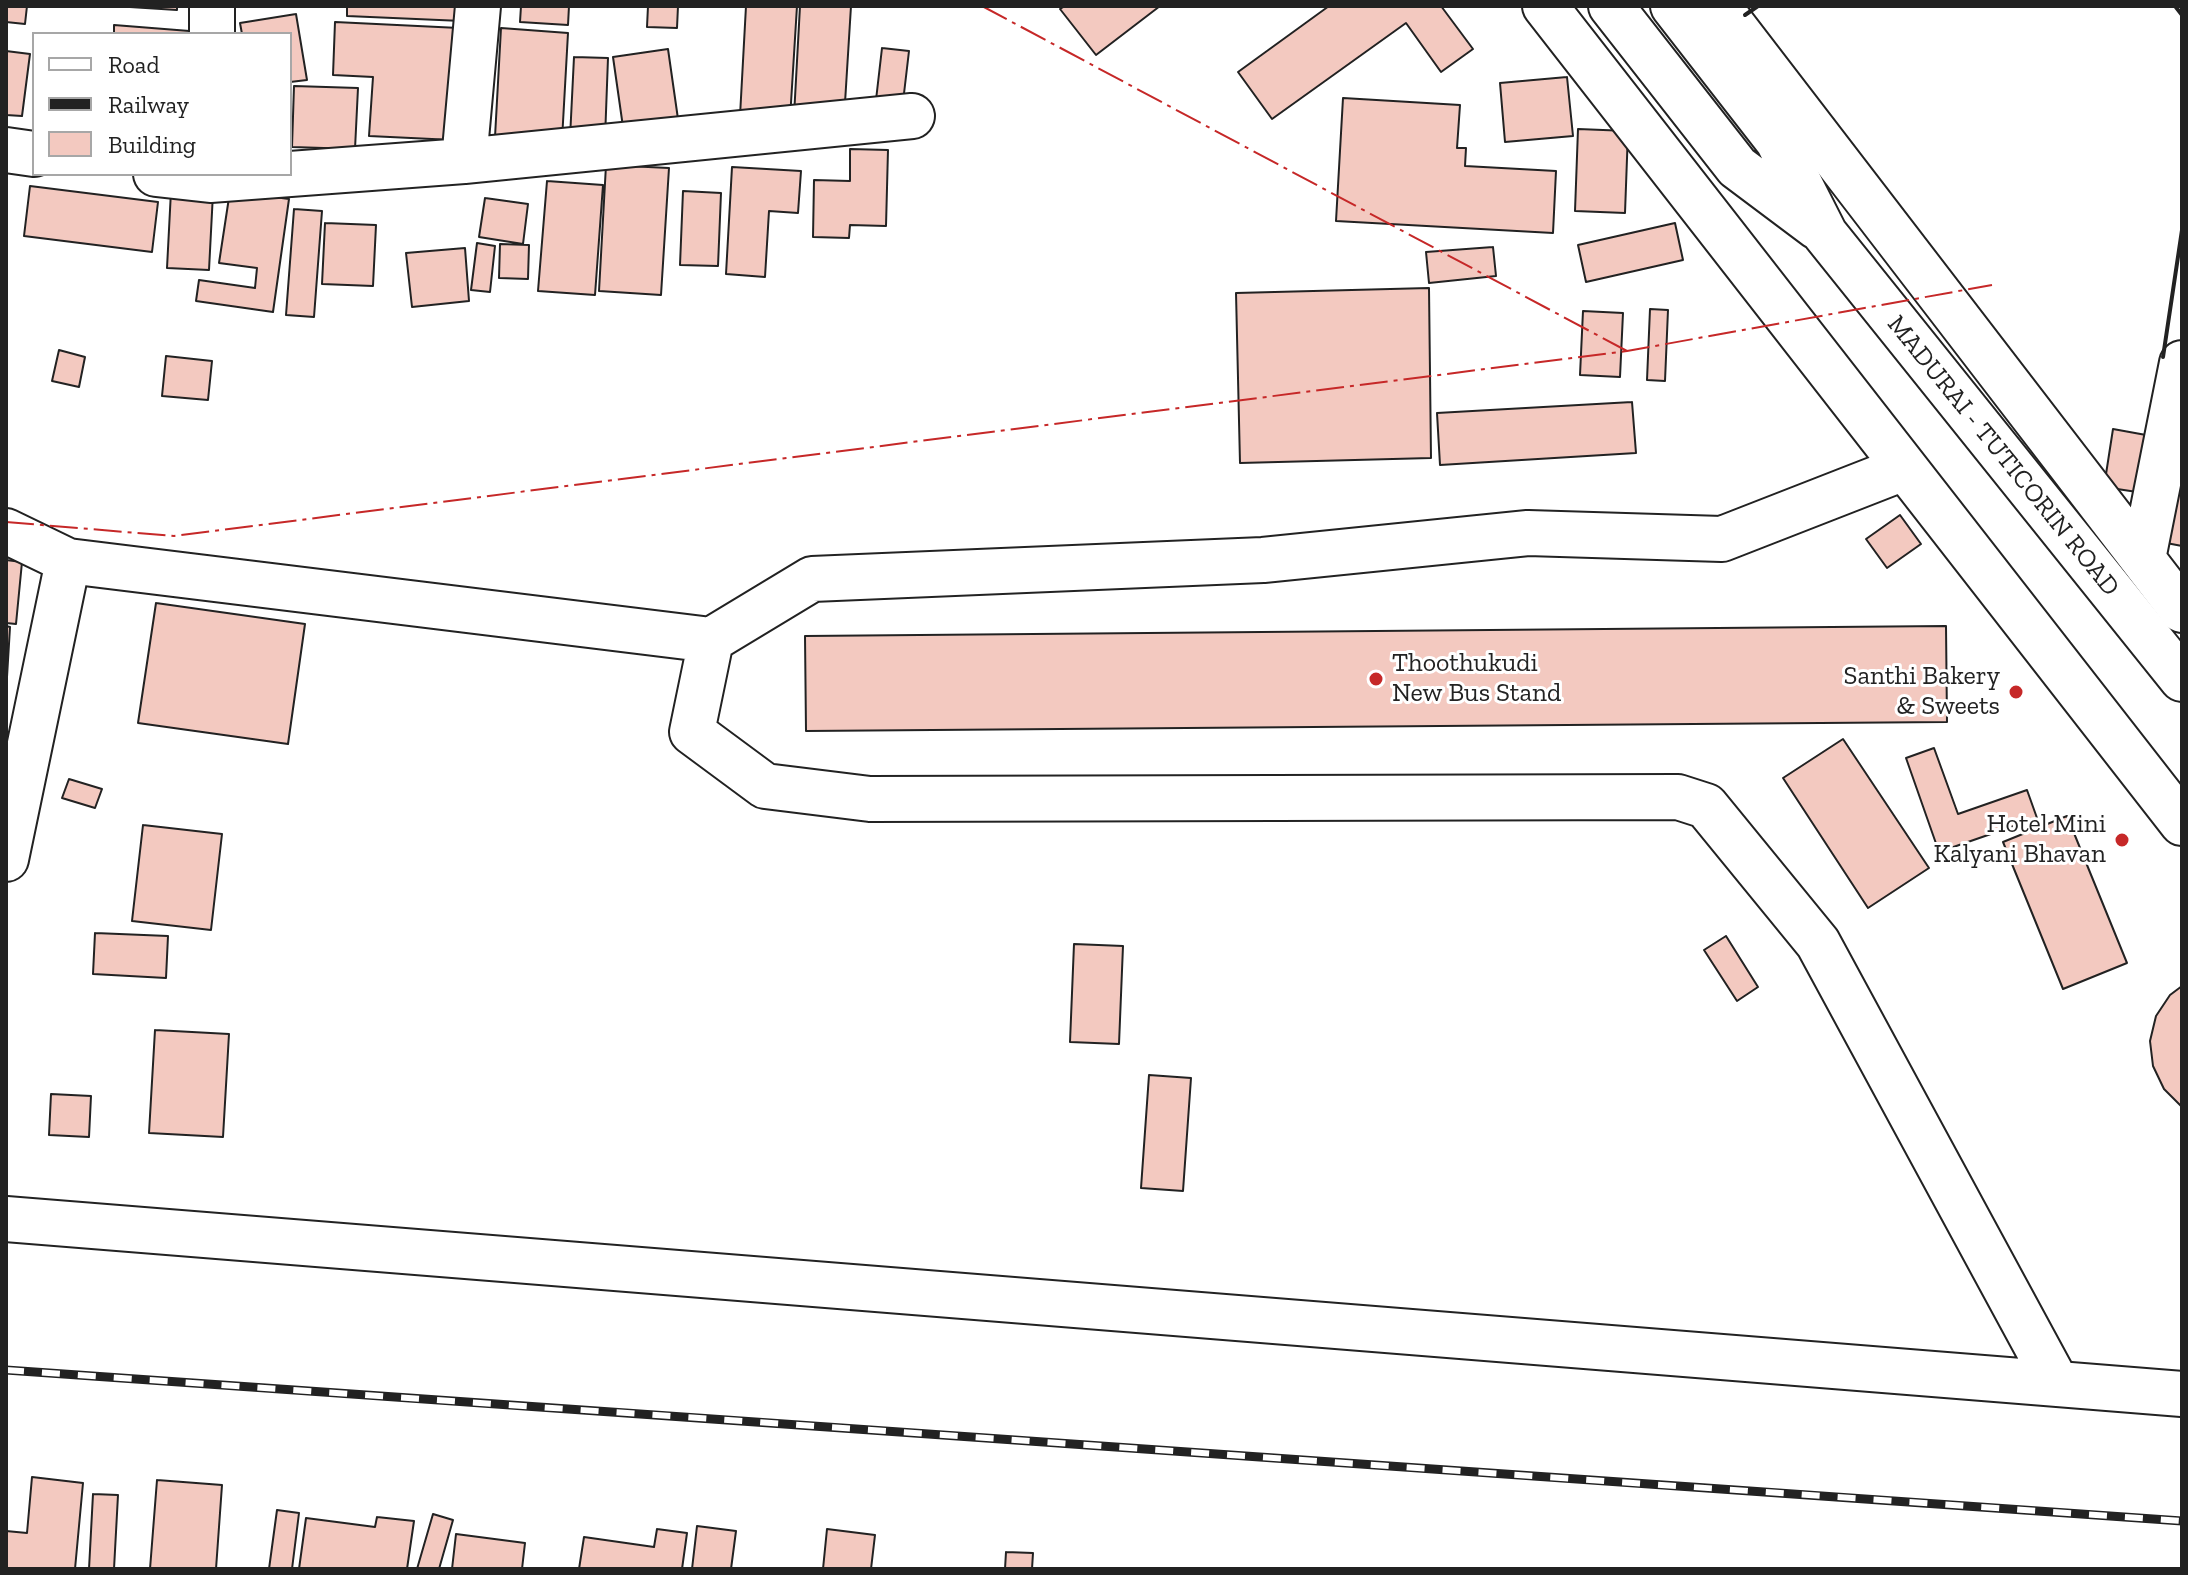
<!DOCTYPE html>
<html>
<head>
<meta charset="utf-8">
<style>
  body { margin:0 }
  #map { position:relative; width:2188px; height:1575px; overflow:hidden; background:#fff; font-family:"Zilla Slab",serif }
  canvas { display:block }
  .frame { position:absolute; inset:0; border:8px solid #222; pointer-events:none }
  .legend { position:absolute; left:32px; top:32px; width:260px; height:144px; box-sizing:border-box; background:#fff; border:2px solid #a7a7a7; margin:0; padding:10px 14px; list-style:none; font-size:24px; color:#222 }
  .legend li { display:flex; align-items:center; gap:16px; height:40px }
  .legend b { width:40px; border:2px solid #a7a7a7 }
</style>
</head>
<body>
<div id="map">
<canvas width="2188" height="1575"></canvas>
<div class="frame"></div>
<ul class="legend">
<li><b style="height:10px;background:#fff"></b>Road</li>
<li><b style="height:10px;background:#222"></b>Railway</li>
<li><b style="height:22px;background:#f3c9c0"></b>Building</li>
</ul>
</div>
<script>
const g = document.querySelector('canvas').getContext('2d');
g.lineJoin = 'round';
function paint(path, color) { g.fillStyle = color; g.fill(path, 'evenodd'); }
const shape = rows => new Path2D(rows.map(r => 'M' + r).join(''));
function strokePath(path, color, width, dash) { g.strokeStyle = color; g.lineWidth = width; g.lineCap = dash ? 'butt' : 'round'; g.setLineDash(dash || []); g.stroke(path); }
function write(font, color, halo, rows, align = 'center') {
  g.font = font + ' "Zilla Slab",serif'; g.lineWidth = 6; g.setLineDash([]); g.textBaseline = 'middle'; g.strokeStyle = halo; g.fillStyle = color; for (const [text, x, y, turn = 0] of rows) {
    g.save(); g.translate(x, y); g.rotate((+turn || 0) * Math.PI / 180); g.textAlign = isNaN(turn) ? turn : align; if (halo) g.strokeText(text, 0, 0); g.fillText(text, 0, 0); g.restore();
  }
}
const building = shape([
  [6,6,27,6,25,24,6,22,6,6],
  [114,6,177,6,177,10,114,6],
  [347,6,463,6,462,21,347,16,347,6],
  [521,6,569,6,568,25,520,22,521,6],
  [648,6,678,6,677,28,647,27,648,6],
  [746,6,797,6,790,119,740,116,746,6],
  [800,6,851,6,844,119,794,116,800,6],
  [1065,6,1160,6,1096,55,1060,9,1065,6],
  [1329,6,1441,6,1473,49,1441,72,1406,23,1272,119,1238,72,1329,6],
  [296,14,307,80,290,82,290,34,242,34,240,23,296,14],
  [335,22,459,28,453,140,369,136,373,77,333,75,335,22],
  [114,25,202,32,201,34,114,34,114,25],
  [501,28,568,33,562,140,495,137,501,28],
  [882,48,909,51,903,102,876,100,882,48],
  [668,49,679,126,624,134,613,57,668,49],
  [6,51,30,54,22,116,6,115,6,51],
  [574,57,608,58,605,139,570,138,574,57],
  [1567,77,1573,136,1505,142,1500,83,1567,77],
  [294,86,358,88,355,149,292,147,294,86],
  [1343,98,1460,105,1457,148,1466,148,1465,166,1556,171,1553,233,1336,221,1343,98],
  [1578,129,1628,131,1625,213,1575,211,1578,129],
  [850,149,888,150,886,226,850,225,849,238,813,237,814,180,850,181,850,149],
  [606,165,669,168,661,295,599,291,606,165],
  [732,167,801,171,798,213,769,211,765,277,726,274,732,167],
  [547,181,603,185,595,295,538,291,547,181],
  [30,186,158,202,152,252,24,236,30,186],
  [171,191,213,193,209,270,167,268,171,191],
  [230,191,289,199,273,312,196,301,199,280,255,288,257,268,219,263,230,191],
  [683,191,721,193,718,266,680,265,683,191],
  [485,198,528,204,523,244,479,237,485,198],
  [294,209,322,211,314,317,286,315,294,209],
  [325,223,376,225,373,286,322,284,325,223],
  [1675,223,1683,260,1586,282,1578,245,1675,223],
  [477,243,495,246,490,292,471,290,477,243],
  [500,244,529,245,528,279,499,278,500,244],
  [1493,247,1496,276,1429,283,1426,252,1493,247],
  [465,248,469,301,412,307,406,253,465,248],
  [1429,288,1431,458,1240,463,1236,293,1429,288],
  [1650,309,1668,310,1665,381,1647,380,1650,309],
  [1583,311,1623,313,1620,377,1580,375,1583,311],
  [59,350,85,357,79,387,52,381,59,350],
  [166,356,212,361,208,400,162,396,166,356],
  [1632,402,1636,453,1440,465,1437,413,1632,402],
  [2113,429,2146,435,2137,492,2104,487,2113,429],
  [2182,433,2182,546,2161,542,2182,433],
  [1900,515,1921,544,1887,568,1866,539,1900,515],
  [6,560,22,562,16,624,6,623,6,560],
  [156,603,305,624,288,744,138,723,156,603],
  [6,626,10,627,7,677,6,677,6,626],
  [1946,626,1947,722,806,731,805,636,1946,626],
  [1843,739,1929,868,1868,908,1783,778,1843,739],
  [1934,748,1958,814,2027,790,2037,818,1939,852,1906,758,1934,748],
  [69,779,102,789,95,808,62,798,69,779],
  [2067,816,2127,963,2063,989,2003,842,2067,816],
  [143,825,222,834,211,930,132,921,143,825],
  [95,933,168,936,166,978,93,974,95,933],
  [1726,936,1758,987,1737,1001,1704,950,1726,936],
  [1074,944,1123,946,1119,1044,1070,1042,1074,944],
  [2182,986,2182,1107,2164,1089,2153,1066,2150,1041,2156,1016,2170,995,2182,986],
  [155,1030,229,1034,223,1137,149,1133,155,1030],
  [1149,1075,1191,1078,1183,1191,1141,1188,1149,1075],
  [51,1094,91,1096,89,1137,49,1135,51,1094],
  [32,1477,83,1483,75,1569,6,1569,6,1531,27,1533,32,1477],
  [157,1480,222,1485,216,1569,150,1569,157,1480],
  [93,1494,118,1495,114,1569,89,1569,93,1494],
  [277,1510,299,1513,292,1569,269,1569,277,1510],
  [433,1514,453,1520,439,1569,417,1569,433,1514],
  [377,1517,414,1521,407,1569,299,1569,306,1518,375,1527,377,1517],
  [697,1526,736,1531,731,1569,692,1569,697,1526],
  [657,1529,687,1533,682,1569,579,1569,584,1537,654,1547,657,1529],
  [827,1529,875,1535,871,1569,823,1569,827,1529],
  [456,1534,525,1543,522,1569,452,1569,456,1534],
  [1006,1552,1033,1553,1032,1569,1005,1569,1006,1552]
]);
paint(building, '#f3c9c0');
strokePath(building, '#222', 2);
const minor = shape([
  [1545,6,2182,823],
  [1718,6,2182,610],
  [212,34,212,6],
  [6,150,34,154],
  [464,161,478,6],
  [156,174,210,180],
  [210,174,210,180,464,161,912,116],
  [1904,468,1722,539,1528,533,1263,560,812,579,711,640,692,732,765,786,870,799,1678,797,1706,806,1818,943,2057,1384],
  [6,531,68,561,711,640],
  [2143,559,2182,363],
  [6,859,68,561],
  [6,1219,2182,1394]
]);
const major = shape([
  [1611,6,1737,167,1817,227],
  [1673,6,1778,141,1825,234,2182,679]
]);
strokePath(minor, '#222', 48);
strokePath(major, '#222', 48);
strokePath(minor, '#fff', 44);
strokePath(major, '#fff', 44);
const rail = shape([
  [6,1370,2182,1521]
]);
strokePath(rail, '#222', 9);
strokePath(rail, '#fff', 6, [18]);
strokePath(shape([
  [2175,6,2182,15],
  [1745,15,1758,6],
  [2163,357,2182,230]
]), '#222', 4);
strokePath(shape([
  [982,6,1627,351],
  [6,522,174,536,1627,351,1992,285]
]), '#c62828', 2, [28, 6, 4, 6]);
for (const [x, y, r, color] of [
  [1376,679,8,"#c62828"],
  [2016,692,8,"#c62828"],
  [2122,840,8,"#c62828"]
]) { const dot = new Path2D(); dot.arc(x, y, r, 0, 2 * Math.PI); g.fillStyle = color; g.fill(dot); strokePath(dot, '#fff', 3); }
write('26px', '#222', '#fff', [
  ["MADURAI - TUTICORIN ROAD",2003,456,51]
]);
write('26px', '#222', '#fff', [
  ["Thoothukudi",1392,664,"left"],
  ["New Bus Stand",1392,694,"left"],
  ["Santhi Bakery",2000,677],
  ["& Sweets",2000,707],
  ["Hotel Mini",2106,825],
  ["Kalyani Bhavan",2106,855]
], 'right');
</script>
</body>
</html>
